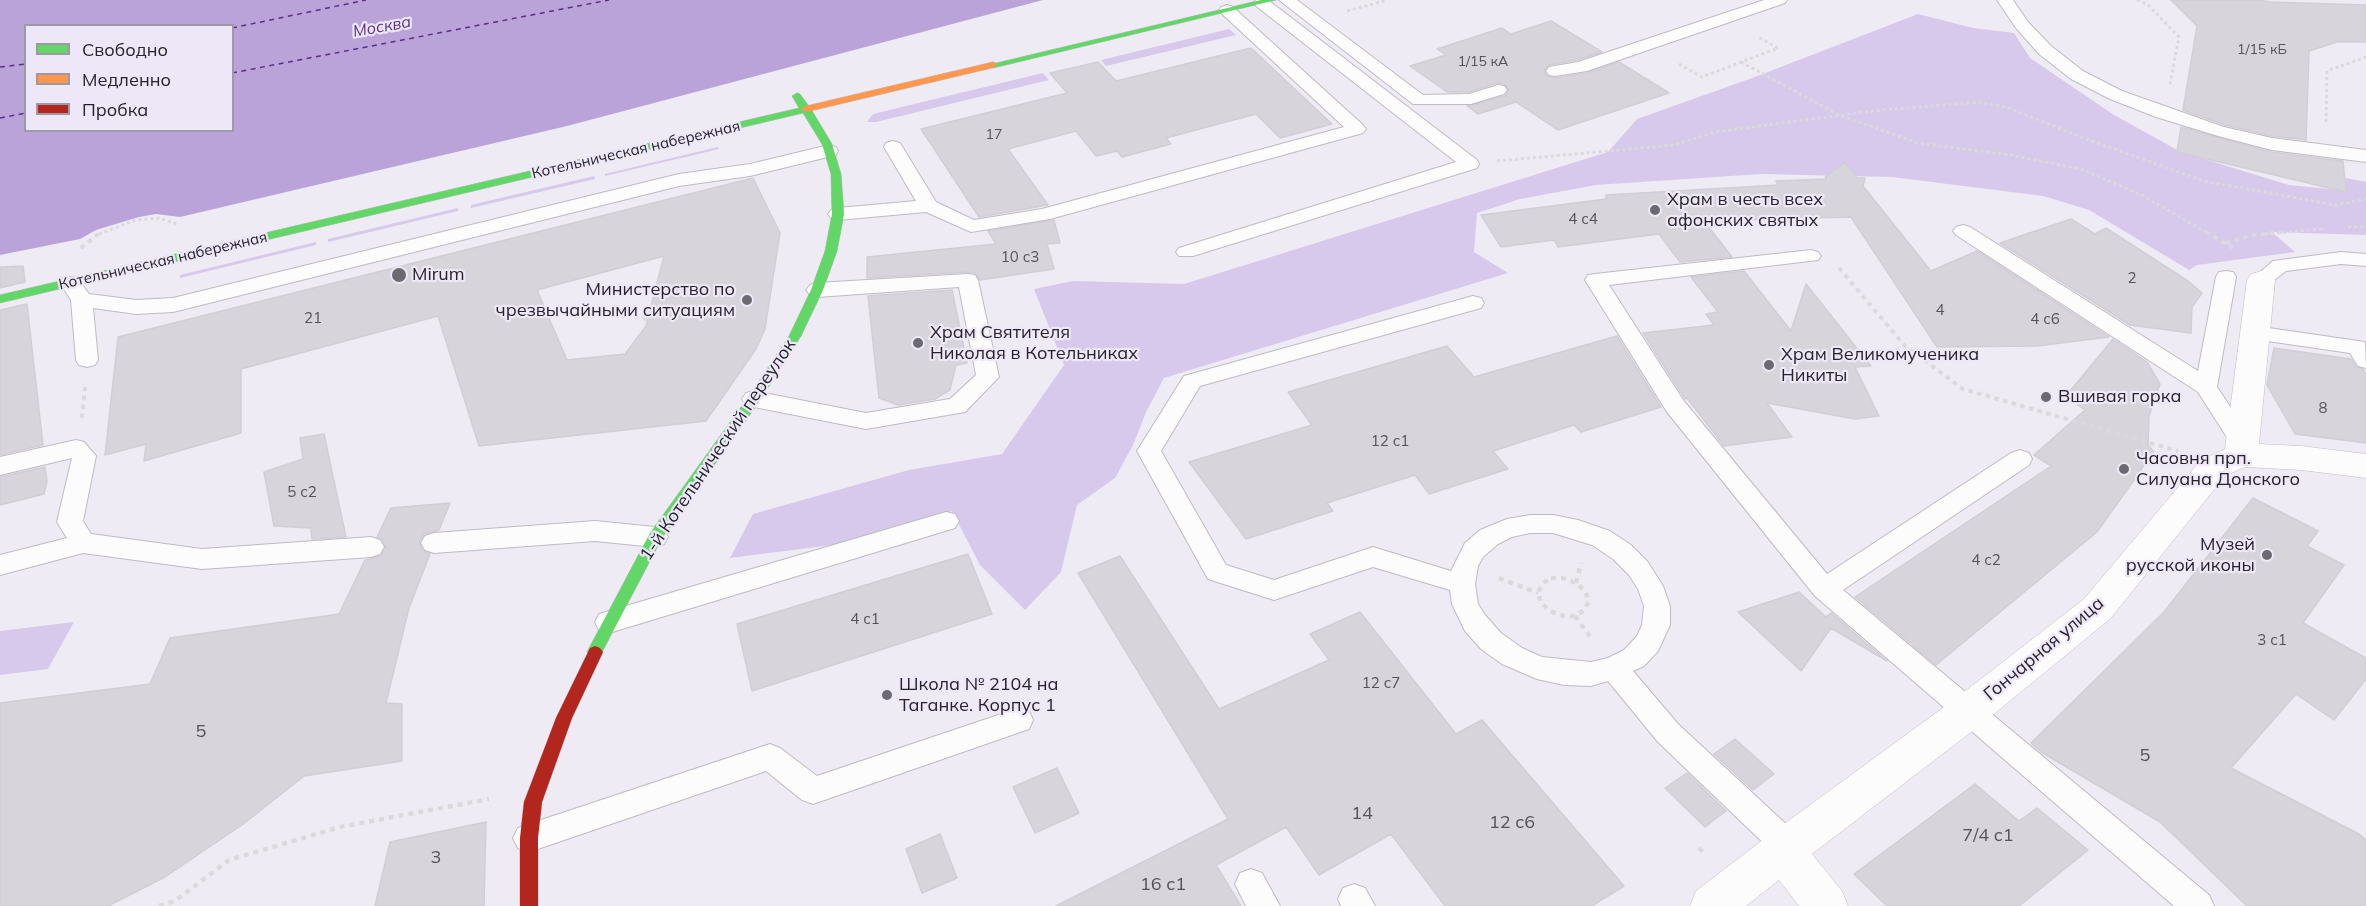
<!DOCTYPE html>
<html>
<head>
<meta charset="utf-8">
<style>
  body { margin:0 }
  #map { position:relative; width:2366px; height:906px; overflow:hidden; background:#efebf4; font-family:Mulish,sans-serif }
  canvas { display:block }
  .legend { position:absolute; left:24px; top:24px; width:210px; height:108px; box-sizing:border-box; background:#eee7f8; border:2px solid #9e99a6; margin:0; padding:8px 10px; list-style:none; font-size:18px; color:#26242a }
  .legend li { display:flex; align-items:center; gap:12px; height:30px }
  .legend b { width:30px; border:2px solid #9e99a6 }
</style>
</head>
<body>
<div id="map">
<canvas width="2366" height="906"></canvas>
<ul class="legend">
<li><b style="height:8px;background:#63d668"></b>Свободно</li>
<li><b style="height:8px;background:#ff974d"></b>Медленно</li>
<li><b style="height:8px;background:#b3261e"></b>Пробка</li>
</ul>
</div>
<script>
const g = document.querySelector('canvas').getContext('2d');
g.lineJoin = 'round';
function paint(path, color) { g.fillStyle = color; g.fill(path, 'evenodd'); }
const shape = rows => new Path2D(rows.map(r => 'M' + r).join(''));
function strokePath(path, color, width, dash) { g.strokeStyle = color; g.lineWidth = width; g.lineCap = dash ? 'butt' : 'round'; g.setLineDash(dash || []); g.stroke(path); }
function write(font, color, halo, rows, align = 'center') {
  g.font = font + ' Mulish,sans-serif'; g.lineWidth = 4.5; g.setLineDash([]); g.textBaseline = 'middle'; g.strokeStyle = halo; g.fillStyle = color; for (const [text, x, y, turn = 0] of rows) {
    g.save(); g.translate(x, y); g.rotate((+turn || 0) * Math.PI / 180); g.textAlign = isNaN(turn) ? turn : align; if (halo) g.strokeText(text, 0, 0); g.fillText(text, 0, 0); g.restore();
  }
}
paint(shape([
  [1918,14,1973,28,2014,33,2030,58,2114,115,2181,152,2289,185,2339,190,2346,178,2366,182,2366,235,2272,232,2295,252,2197,265,2189,270,2089,210,2043,196,1892,177,1761,174,1596,185,1520,199,1477,213,1474,252,1508,273,1164,378,1147,410,1133,445,1115,478,1077,505,1061,572,1025,610,980,565,952,511,840,544,730,558,753,514,909,470,1002,454,1064,365,1034,289,1073,281,1184,284,1608,152,1637,119,1755,77],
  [1229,29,1236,35,1106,66,1101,60],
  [1043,73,1049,80,876,122,867,122,873,114],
  [718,147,719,149,605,176,605,174],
  [594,176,595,179,471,208,471,205],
  [458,208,458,211,328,242,328,239],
  [316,242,316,245,180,278,180,275],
  [74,622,48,669,0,675,0,631]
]), '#d7c9eb');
paint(shape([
  [0,0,1043,0,567,126,180,217,156,214,139,217,96,230,80,239,0,255],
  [26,26,232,26,232,130,26,130]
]), '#baa3d9');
strokePath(shape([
  [232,28,366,0],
  [0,67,26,64],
  [232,73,609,0],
  [0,118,26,113]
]), '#5a2f86', 1.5, [5, 4.5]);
const building = shape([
  [2171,0,2260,0,2269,2,2366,5,2366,42,2337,42,2309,51,2306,140,2272,136,2225,125,2183,110,2197,26,2171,0],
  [1551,21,1602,52,1577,60,1549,65,1544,71,1547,76,1555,78,1587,73,1619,62,1669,93,1558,130,1516,102,1478,114,1467,106,1505,96,1509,90,1504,84,1497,83,1469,92,1447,92,1410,66,1446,55,1437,49,1502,28,1511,34,1551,21],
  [1251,48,1332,124,1280,138,1256,114,1166,138,1171,144,1122,157,1117,151,1096,156,1076,131,1008,149,1048,205,979,217,921,129,1067,93,1050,73,1098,62,1116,81,1251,48],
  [2181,127,2271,152,2343,161,2346,192,2177,152,2181,127],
  [1845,162,1857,178,1865,178,1863,186,1931,271,1977,251,2109,337,2037,346,1937,347,1851,217,1704,221,1732,257,1680,262,1659,234,1558,247,1554,240,1501,247,1481,215,1606,199,1606,195,1778,185,1776,181,1826,179,1825,177,1845,162],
  [753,178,780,233,765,329,756,349,706,421,479,446,438,316,241,369,241,433,144,461,146,444,105,455,118,337,753,178],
  [664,256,646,326,625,354,567,360,537,290,664,256],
  [2071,219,2095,234,2106,228,2188,281,2202,293,2192,307,2191,333,2130,325,2000,243,2071,219],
  [1054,220,1060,243,1047,244,1054,269,980,280,975,273,968,272,867,278,867,257,996,244,988,231,1054,220],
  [23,266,25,282,0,288,0,267,23,266],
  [1744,271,1791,331,1806,284,1871,366,1855,367,1879,416,1855,419,1767,403,1792,437,1724,446,1687,398,1685,399,1643,333,1714,325,1706,314,1718,312,1691,277,1744,271],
  [952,290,967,363,956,365,950,390,935,399,898,405,879,398,868,296,952,290],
  [27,304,43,445,0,455,0,310,27,304],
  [1617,336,1661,407,1581,432,1574,425,1493,451,1508,469,1429,494,1415,475,1327,503,1333,511,1246,539,1189,462,1312,425,1288,392,1447,346,1474,377,1617,336],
  [2113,339,2147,362,2160,384,2149,416,2148,445,2154,452,2140,471,2140,477,2134,480,2097,532,1936,665,1855,597,2051,466,2034,455,2085,410,2066,396,2113,339],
  [2274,348,2351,359,2356,367,2363,369,2366,375,2366,443,2295,434,2267,385,2274,348],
  [324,434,346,537,312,539,311,528,274,526,264,472,303,459,300,438,324,434],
  [45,467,47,481,44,494,0,505,0,477,45,467],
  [2253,498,2318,531,2307,546,2344,565,2303,623,2366,658,2366,679,2334,720,2296,694,2231,768,2359,834,2366,840,2366,906,2247,906,2160,822,2041,752,2031,743,2164,612,2253,498],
  [450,503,439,530,424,534,419,542,423,551,430,554,409,608,386,703,402,704,402,761,304,776,242,825,165,877,108,906,0,906,0,703,150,684,170,638,339,614,365,560,381,556,386,548,382,539,377,537,391,508,450,503],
  [968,554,992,614,752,691,737,624,968,554],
  [1120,556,1219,709,1329,660,1310,634,1360,612,1456,734,1482,720,1624,886,1592,906,1445,906,1391,834,1319,875,1286,827,1216,865,1241,906,1056,906,1228,819,1078,573,1120,556],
  [1799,592,1826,617,1831,613,1887,661,1831,628,1801,671,1738,612,1799,592],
  [1735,739,1774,774,1753,790,1714,754,1735,739],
  [1057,768,1079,813,1035,833,1013,787,1057,768],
  [1687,773,1726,811,1705,827,1665,788,1687,773],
  [1975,784,2019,821,2037,808,2088,850,2019,906,1887,906,1854,874,1975,784],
  [486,822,484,906,375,906,390,842,486,822],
  [940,834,957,878,922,893,906,849,940,834]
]);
paint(building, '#d7d4db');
strokePath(building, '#d1ced5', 1.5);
const lane = shape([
  [1256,0,1268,0,1477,160,1479,164,1477,168,1193,256,1179,256,1176,252,1179,248,1456,162,1256,6,1254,3,1256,0],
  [1279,0,1297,0,1423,95,1469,94,1498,85,1504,86,1507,90,1504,94,1471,104,1413,104,1279,0],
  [1764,0,1787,0,1785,3,1587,71,1555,76,1549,75,1546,71,1549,67,1578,62,1764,0],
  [1997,0,2013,0,2028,22,2051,46,2083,71,2122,91,2224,127,2272,138,2366,150,2366,162,2272,150,2218,136,2156,117,2110,99,2071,79,2039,54,2016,28,1997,0],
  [1227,5,1233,7,1363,125,1366,129,1363,133,1050,219,971,232,926,212,838,220,831,218,828,214,831,210,838,208,916,201,884,147,886,143,893,141,900,143,936,202,974,220,1042,209,1344,127,1221,13,1219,10,1221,7,1227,5],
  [829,145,836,147,838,151,836,155,750,176,679,186,173,312,136,314,93,308,98,360,95,365,87,367,79,365,76,360,71,300,60,283,63,278,70,277,77,278,89,294,136,300,173,298,679,174,750,164,829,145],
  [1963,225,1970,227,2198,371,2216,277,2219,272,2226,271,2233,272,2236,277,2217,387,2255,444,2251,450,2243,452,2235,450,2198,392,1956,235,1953,231,1956,227,1963,225],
  [1811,250,1818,252,1821,256,1818,260,1609,285,1683,400,1827,574,2011,453,2020,450,2029,453,2032,459,2029,465,1843,590,2209,895,2214,906,2174,906,1815,596,1667,412,1585,280,1588,275,1595,274,1811,250],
  [2341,252,2366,254,2366,266,2341,264,2286,271,2268,285,2261,286,2254,285,2251,280,2273,261,2341,252],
  [968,274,975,275,978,280,999,377,965,412,866,429,754,407,746,405,742,399,746,393,754,391,866,413,950,399,976,375,959,287,817,297,810,295,806,290,810,285,817,283,968,274],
  [1473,296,1481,298,1484,303,1481,308,1200,386,1161,451,1226,565,1274,580,1373,547,1451,571,1465,543,1480,530,1507,519,1530,515,1553,515,1578,520,1610,531,1631,545,1647,561,1663,586,1670,606,1670,625,1658,651,1644,666,1633,671,1678,724,1799,836,1804,846,1799,856,1788,860,1777,856,1658,742,1608,681,1591,686,1564,685,1537,679,1502,664,1481,649,1465,631,1452,604,1450,590,1373,567,1274,600,1208,579,1137,451,1184,376,1473,296],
  [1530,533,1553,533,1592,545,1613,559,1629,575,1638,589,1644,606,1642,625,1637,636,1624,650,1608,658,1591,662,1542,657,1522,648,1501,633,1485,615,1478,604,1475,584,1478,566,1483,557,1498,544,1512,537,1530,533],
  [2255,326,2365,342,2366,368,2358,366,2350,353,2247,338,2244,333,2247,328,2255,326],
  [76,440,84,442,96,456,83,521,91,534,202,549,371,537,380,540,384,547,380,554,371,557,202,569,83,553,0,575,0,555,67,538,57,522,72,458,0,475,0,457,76,440],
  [946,512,955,514,959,521,955,528,609,633,599,630,595,622,599,614,609,611,946,512],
  [595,521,655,527,664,530,668,537,664,544,655,547,595,541,434,553,425,550,421,543,425,536,434,533,595,521],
  [1019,708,1029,711,1033,720,1029,729,813,804,802,800,766,771,529,852,518,848,513,838,518,828,529,824,770,744,780,748,817,776,1019,708],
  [1251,869,1262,873,1280,906,1246,906,1235,884,1240,873,1251,869],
  [1354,884,1365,888,1375,906,1341,906,1338,899,1343,888,1354,884]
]);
const street = shape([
  [2261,271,2271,274,2275,280,2259,444,2301,446,2366,454,2366,478,2301,470,2245,467,2225,476,2110,619,1983,723,1812,854,1842,891,1848,906,1799,906,1779,880,1746,906,1690,906,1696,891,1773,832,1955,699,2084,599,2201,460,2225,449,2247,280,2251,274,2261,271]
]);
const fast = shape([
  [1261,0,1276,0,993,68,988,65,1261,0],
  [797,93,800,94,811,109,832,144,841,174,844,214,837,251,823,290,801,336,759,402,661,540,600,656,595,658,590,656,587,652,650,533,749,396,789,336,811,290,825,251,832,214,831,174,822,144,803,113,0,303,0,295,799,108,792,96,797,93]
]);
const slow = shape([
  [993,62,996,63,996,67,806,112,801,109,806,106,993,62]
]);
const jam = shape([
  [595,646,600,648,603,652,572,718,542,802,538,838,538,906,520,906,520,838,524,802,556,718,590,648,595,646]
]);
strokePath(lane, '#bebbc2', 2);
strokePath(street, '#bebbc2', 1);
strokePath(fast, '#bebbc2', 1);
strokePath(slow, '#bebbc2', 1);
strokePath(jam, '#bebbc2', 1);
strokePath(shape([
  [2137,0,2147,4,2179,37,2170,84],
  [1347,11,1387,0],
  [1741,62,1839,115,1918,143,2010,155,2081,169,2142,195,2209,234],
  [1679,64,1702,77,1778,48,1758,37],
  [2326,122,2327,71,2366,57],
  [1497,161,1674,145,1715,132,1872,111,1978,102,2006,107,2086,139,2204,181,2335,205,2366,199],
  [2348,227,2366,227],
  [99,234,136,220,158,218,178,224],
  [2265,234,2322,229]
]), '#dbd9dc', 3, [3, 3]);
strokePath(shape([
  [2206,232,2233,248],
  [2226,243,2253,235,2282,232],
  [81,248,101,232],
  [1839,268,1905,346,1963,389,2178,451],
  [581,308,648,319],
  [82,418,85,387]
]), '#dbd9dc', 4, [4.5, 4.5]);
strokePath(shape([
  [1499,578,1538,593],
  [1551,578,1563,578,1576,583,1585,591,1589,601,1584,610,1575,616,1563,616,1550,611,1541,603,1538,593,1542,584,1551,578],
  [1576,583,1581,563],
  [1575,616,1592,639],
  [1699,848,1705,855],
  [159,906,175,901,229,860,340,827,489,799]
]), '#dbd9dc', 4.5, [5, 5]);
paint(lane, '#fdfcfd');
paint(street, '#fdfcfd');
paint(fast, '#63d668');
paint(slow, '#ff974d');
paint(jam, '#b3261e');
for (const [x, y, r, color] of [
  [1655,210,6,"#6c6a71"],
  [399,275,8,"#6c6a71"],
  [747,300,6,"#6c6a71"],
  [918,343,6,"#6c6a71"],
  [1769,365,6,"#6c6a71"],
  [2046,397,6,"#6c6a71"],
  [2124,469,6,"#6c6a71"],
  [2267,555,6,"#6c6a71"],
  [887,695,6,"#6c6a71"]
]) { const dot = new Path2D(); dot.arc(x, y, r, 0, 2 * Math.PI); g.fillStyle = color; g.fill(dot); strokePath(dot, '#eee7f8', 2); }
write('14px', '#545258', null, [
  ["1/15 кБ",2262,50],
  ["1/15 кА",1483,62],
  ["17",994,135]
]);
write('15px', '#26242a', '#eee7f8', [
  ["Котельническая набережная",636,150,-13],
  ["Котельническая набережная",163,261,-13]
]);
write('15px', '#545258', null, [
  ["4 с4",1583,219],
  ["10 с3",1020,257],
  ["2",2132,278],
  ["4",1940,310],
  ["21",313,318],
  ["4 с6",2045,319],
  ["8",2323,408],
  ["12 с1",1390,441],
  ["5 с2",302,492],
  ["4 с2",1986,560],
  ["4 с1",865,619],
  ["3 с1",2272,640],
  ["12 с7",1381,683]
]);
write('italic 16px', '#5a2f86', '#eee7f8', [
  ["Москва",382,27,-10]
]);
write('18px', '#26242a', '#eee7f8', [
  ["Храм в честь всех",1667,200],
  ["афонских святых",1667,221],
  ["Mirum",412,275],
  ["Министерство по",735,290,"right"],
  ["чрезвычайными ситуациям",735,311,"right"],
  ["Храм Святителя",930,333],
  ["Николая в Котельниках",930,354],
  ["Храм Великомученика",1781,355],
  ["Никиты",1781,376],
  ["Вшивая горка",2058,397],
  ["Часовня прп.",2136,459],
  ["Силуана Донского",2136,480],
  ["Музей",2255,545,"right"],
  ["русской иконы",2255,566,"right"],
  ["Школа № 2104 на",899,685],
  ["Таганке. Корпус 1",899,706]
], 'left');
write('18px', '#26242a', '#eee7f8', [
  ["1-й Котельнический переулок",718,450,-56],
  ["Гончарная улица",2044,649,-40]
]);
write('18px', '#545258', null, [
  ["5",201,732],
  ["5",2145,756],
  ["14",1362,814],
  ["12 с6",1512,823],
  ["7/4 с1",1988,836],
  ["3",436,858],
  ["16 с1",1163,885]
]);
</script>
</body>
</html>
